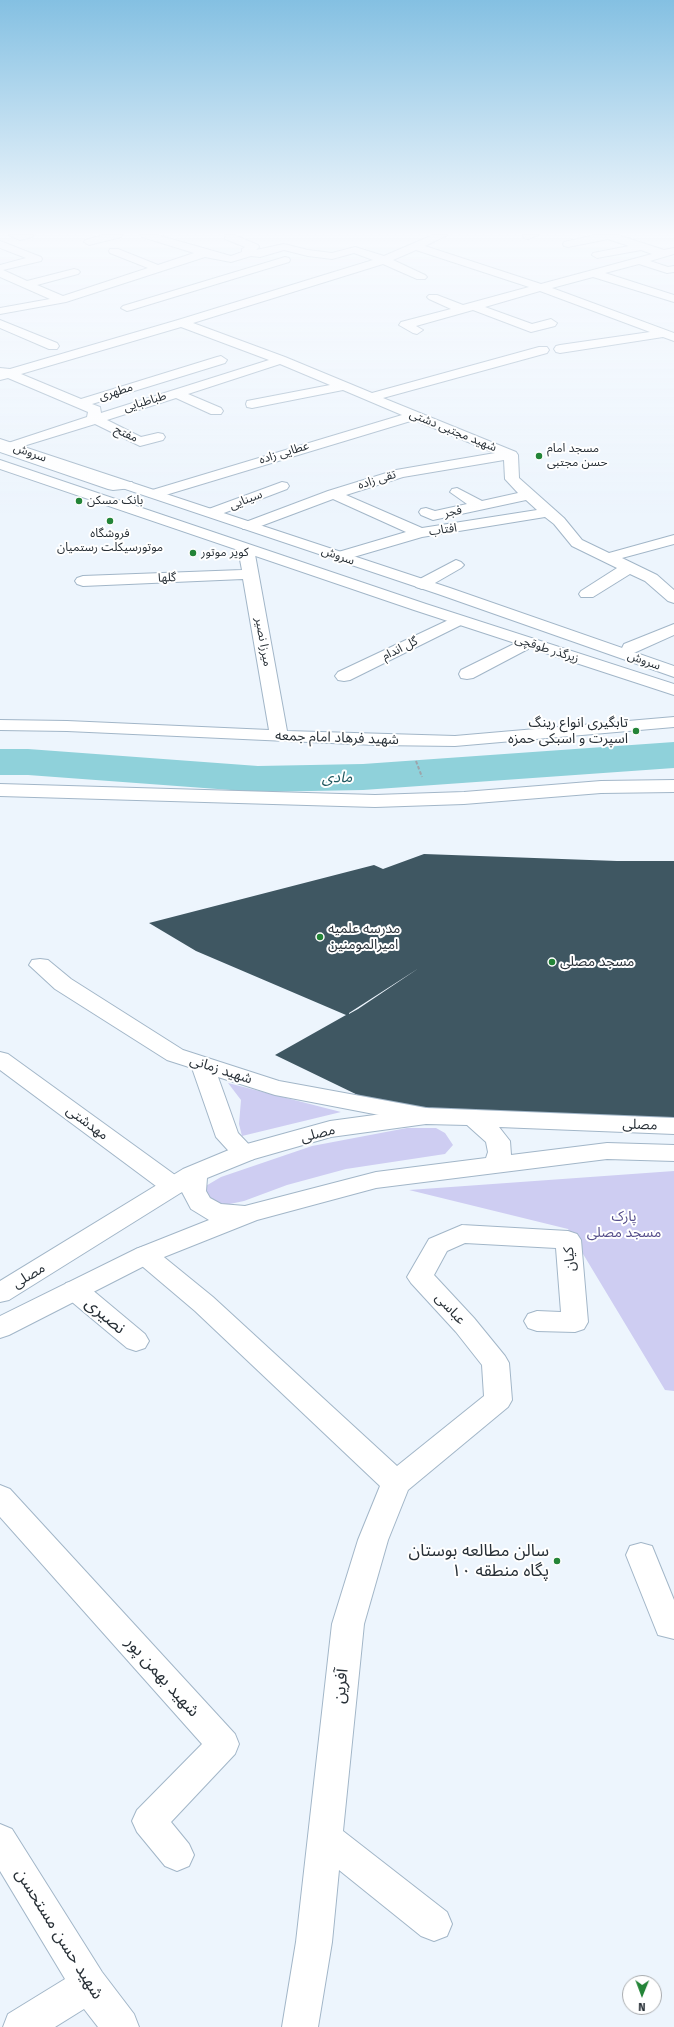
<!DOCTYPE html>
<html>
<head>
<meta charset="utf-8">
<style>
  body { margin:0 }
  #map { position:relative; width:674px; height:2027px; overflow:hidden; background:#edf5fd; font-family:"Fira Sans",sans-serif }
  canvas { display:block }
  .north { position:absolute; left:622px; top:1975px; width:40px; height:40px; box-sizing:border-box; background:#fff; border:1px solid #a9acaf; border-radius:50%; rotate:181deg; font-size:11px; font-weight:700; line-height:16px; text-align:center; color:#283037 }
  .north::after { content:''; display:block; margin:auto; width:14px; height:18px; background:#238437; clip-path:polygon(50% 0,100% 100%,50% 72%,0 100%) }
</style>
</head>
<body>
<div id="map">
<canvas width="674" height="2027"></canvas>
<div class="north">N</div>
</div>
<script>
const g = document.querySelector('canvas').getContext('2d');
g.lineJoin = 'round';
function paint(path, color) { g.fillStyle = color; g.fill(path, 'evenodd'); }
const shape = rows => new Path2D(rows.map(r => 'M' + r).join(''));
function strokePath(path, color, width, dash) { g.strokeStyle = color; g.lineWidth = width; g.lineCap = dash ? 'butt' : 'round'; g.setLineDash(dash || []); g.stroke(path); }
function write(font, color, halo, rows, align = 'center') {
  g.font = font + ' "Fira Sans","Noto Sans Arabic",sans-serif'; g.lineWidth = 4; g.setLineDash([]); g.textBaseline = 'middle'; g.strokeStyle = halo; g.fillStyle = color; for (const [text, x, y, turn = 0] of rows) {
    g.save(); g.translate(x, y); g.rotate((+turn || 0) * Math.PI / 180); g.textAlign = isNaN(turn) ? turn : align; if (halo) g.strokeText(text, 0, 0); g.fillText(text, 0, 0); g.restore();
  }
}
paint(shape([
  [228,1083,341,1112,242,1136,239,1124,241,1100],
  [407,1128,436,1128,445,1133,453,1145,445,1154,346,1169,287,1185,244,1201,225,1205,214,1202,205,1195,204,1187,221,1177,312,1146],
  [674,1171,674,1391,665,1390,568,1229,409,1190]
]), '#cecdf2');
paint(shape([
  [674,742,674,768,363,790,258,792,28,775,0,775,0,749,28,749,258,766,363,764,674,742]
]), '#8fd1da');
paint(shape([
  [424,854,617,861,674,861,674,1118,430,1113,366,1099,275,1055,346,1015,196,951,149,923,374,865,383,869],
  [419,968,358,1009,349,1014,349,1013]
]), '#3f5762');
const minor = shape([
  [9,235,33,235,32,237,20,240,9,235],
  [104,235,122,235,121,237,89,245,84,242,85,240,104,235],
  [141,235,157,235,231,256,242,252,242,249,245,247,225,239,225,235,234,235,258,245,259,247,256,250,284,244,308,250,332,253,355,247,384,256,433,235,447,235,425,246,541,284,652,254,641,250,597,258,592,255,593,253,629,246,608,239,568,247,564,246,563,244,564,242,595,235,618,235,664,250,674,248,674,254,650,261,668,267,674,266,674,272,667,273,639,264,605,273,674,295,674,302,593,277,552,288,674,333,674,341,663,337,560,353,556,352,554,349,556,346,560,345,650,332,540,291,485,307,532,324,551,319,557,323,555,326,531,332,473,310,416,326,423,330,417,334,413,333,399,325,401,322,451,309,429,299,427,297,429,295,437,295,463,305,529,287,416,250,393,260,425,275,427,277,425,279,417,279,383,264,193,323,285,357,372,393,539,347,547,347,549,350,547,353,383,398,516,452,518,455,519,478,564,518,582,540,609,553,674,535,674,544,622,558,657,575,674,590,674,603,668,601,645,581,630,574,593,597,581,597,579,594,581,591,617,568,572,546,554,524,545,517,422,537,340,561,335,559,332,556,335,553,406,532,333,499,253,529,243,529,241,526,243,523,328,491,396,470,495,453,414,420,159,497,149,497,147,494,149,491,402,415,343,390,252,408,247,407,246,404,247,401,330,385,280,364,188,394,221,408,223,411,221,414,211,414,176,398,107,420,141,437,158,433,163,434,165,437,163,440,140,446,95,424,17,448,114,482,132,482,134,485,132,488,113,490,108,489,0,452,0,443,5,444,87,417,88,412,8,378,0,380,0,368,10,369,178,320,373,260,354,253,332,259,308,256,284,250,260,257,251,256,231,262,205,257,66,302,0,314,0,308,50,299,0,277,0,265,26,258,0,248,0,241,41,257,42,259,41,261,3,270,27,281,74,269,78,270,80,272,78,274,37,285,63,296,148,268,110,253,109,251,110,249,118,249,158,265,194,253,142,237,141,235],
  [181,327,269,360,101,413,100,407,92,404,225,363,227,360,221,356,217,357,81,399,21,374,181,327],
  [504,460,505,479,518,493,482,501,457,488,452,489,450,492,467,504,435,511,426,508,421,509,419,512,421,515,433,520,526,500,537,510,422,528,346,495,403,477,504,460],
  [523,235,538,235,528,239,524,238,523,235],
  [285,257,289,258,290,260,289,262,131,310,127,311,121,308,123,306,285,257],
  [0,320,57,343,59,346,57,349,49,349,0,328,0,320],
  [282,482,287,483,289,486,287,489,216,516,206,516,204,513,206,510,282,482],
  [246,544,251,546,254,549,287,731,455,736,674,717,674,727,455,746,375,745,67,731,0,730,0,720,67,721,269,730,243,579,83,586,77,584,75,581,77,578,83,576,242,570,238,549,241,546,246,544],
  [456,560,461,562,464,565,461,568,428,587,422,589,416,587,414,584,416,581,456,560],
  [457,616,463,618,465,621,463,624,350,680,344,681,338,680,335,676,338,672,457,616],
  [674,624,674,635,636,652,630,653,624,652,622,648,624,644,674,624],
  [522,640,528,641,530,645,528,649,473,678,467,679,461,678,459,674,461,670,522,640],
  [674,780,674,792,601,793,464,804,375,807,0,796,0,784,375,795,464,792,601,781,674,780],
  [40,959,48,960,71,979,183,1050,279,1081,426,1108,434,1111,438,1116,434,1121,426,1124,275,1095,218,1077,238,1133,257,1153,254,1159,245,1161,236,1159,216,1137,192,1068,167,1060,55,989,29,965,32,960,40,959],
  [0,1052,8,1054,182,1180,185,1186,182,1192,173,1194,164,1192,0,1070,0,1052],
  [462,1225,568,1231,577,1234,581,1240,588,1322,584,1329,575,1332,537,1331,528,1328,524,1321,528,1314,537,1311,561,1312,556,1248,465,1243,447,1251,434,1275,474,1318,505,1356,509,1363,512,1400,508,1407,408,1490,388,1540,364,1624,343,1831,447,1912,452,1924,447,1936,434,1941,421,1936,339,1870,332,1942,318,2027,282,2027,296,1942,332,1624,358,1540,380,1486,195,1311,136,1261,132,1255,136,1249,145,1246,154,1249,213,1297,397,1466,484,1396,482,1365,456,1332,411,1283,407,1277,429,1239,462,1225],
  [75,1281,84,1283,145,1334,149,1341,145,1348,136,1351,127,1348,66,1297,62,1290,66,1283,75,1281],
  [0,1485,10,1489,235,1734,239,1744,235,1754,171,1822,189,1844,194,1855,189,1866,177,1871,165,1866,137,1832,132,1821,137,1810,202,1744,0,1517,0,1485],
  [641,1543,652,1546,674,1600,674,1639,658,1635,626,1555,630,1546,641,1543],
  [0,1824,12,1829,102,1972,134,2014,139,2027,98,2027,84,2009,55,2027,3,2027,8,2014,65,1979,0,1871,0,1824]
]);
const major = shape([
  [0,439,450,588,674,666,674,677,438,594,0,447,0,439],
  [0,460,426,604,674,684,674,695,414,610,0,469,0,460],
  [426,1108,674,1118,674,1134,499,1127,510,1141,511,1155,607,1143,674,1145,674,1161,607,1159,376,1188,257,1220,154,1261,9,1335,0,1338,0,1316,136,1249,209,1220,191,1209,182,1192,9,1300,0,1302,0,1281,183,1169,236,1147,330,1121,426,1108],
  [426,1124,467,1125,486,1142,488,1152,486,1158,376,1172,245,1206,221,1204,210,1198,206,1191,207,1178,254,1159,331,1137,426,1124]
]);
strokePath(minor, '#a2b6c8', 2);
strokePath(major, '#a2b6c8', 2);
strokePath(shape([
  [416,761,422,777]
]), '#9ca4ab', 2, [3.5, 2]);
paint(minor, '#fff');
paint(major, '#fff');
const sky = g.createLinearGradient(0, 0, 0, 519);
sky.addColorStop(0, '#84c0e2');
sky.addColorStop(0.45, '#f7fafe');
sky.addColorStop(1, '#f7fafe00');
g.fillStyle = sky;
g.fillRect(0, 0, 674, 519);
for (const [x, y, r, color] of [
  [539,456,4,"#238437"],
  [79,501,4,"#238437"],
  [110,521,4,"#238437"],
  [193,553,4,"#238437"],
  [636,731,4,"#238437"],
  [320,937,4,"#238437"],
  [552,962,4,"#238437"],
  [557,1561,4,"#238437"]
]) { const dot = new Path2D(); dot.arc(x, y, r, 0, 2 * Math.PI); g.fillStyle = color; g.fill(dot); strokePath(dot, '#fff', 1.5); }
write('12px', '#283037', '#fff', [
  ["مطهری",116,392,-17],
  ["طباطبایی",145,402,-17],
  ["شهید مجتبی دشتی",453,431,22],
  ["مفتح",126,434,25],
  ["سروش",30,453,19],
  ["عطایی زاده",284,453,-17],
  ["تقی زاده",377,480,-17],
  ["سینایی",246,500,-21],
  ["فجر",453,512,-13],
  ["افتاب",443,530,-8],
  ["سروش",338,556,19],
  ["گلها",167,578,-2],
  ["میرزا نصیر",263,642,80],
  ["گل اندام",400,649,-26],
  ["زیرگذر طوقچی",547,649,18],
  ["سروش",644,661,19]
]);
write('12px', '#283037', '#fff', [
  ["مسجد امام",547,449],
  ["حسن مجتبی",547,463],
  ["بانک مسکن",87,501],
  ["فروشگاه",110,534,"center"],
  ["موتورسیکلت رستمیان",110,548,"center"],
  ["کویر موتور",201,553]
], 'left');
write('14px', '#283037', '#fff', [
  ["تابگیری انواع رینگ",628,723,"right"],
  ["اسپرت و اسبکی حمزه",628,739,"right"],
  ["مدرسه علمیه",328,929],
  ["امیرالمومنین",328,945],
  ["مسجد مصلی",560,962]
], 'left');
write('14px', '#283037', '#fff', [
  ["شهید فرهاد امام جمعه",337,738,2],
  ["شهید زمانی",221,1070,18],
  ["مهدشتی",87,1123,36],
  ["مصلی",640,1125,2],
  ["مصلی",318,1134,-14],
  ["کیان",570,1259,-95],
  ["مصلی",29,1276,-31],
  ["عباسی",450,1309,47]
]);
write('14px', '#544d8a', '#fff', [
  ["پارک",624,1217],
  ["مسجد مصلی",624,1233]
]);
write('italic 15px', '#1f575e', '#fff', [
  ["مادی",337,778,-1]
]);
write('17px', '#283037', '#fff', [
  ["نصیری",105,1316,40],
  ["شهید بهمن پور",162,1677,48],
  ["آفرین",341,1686,-84],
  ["شهید حسن مستحسن",59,1934,58]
]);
write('17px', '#283037', '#fff', [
  ["سالن مطالعه بوستان",549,1551],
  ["پگاه منطقه ۱۰",549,1571]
], 'right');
</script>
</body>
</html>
